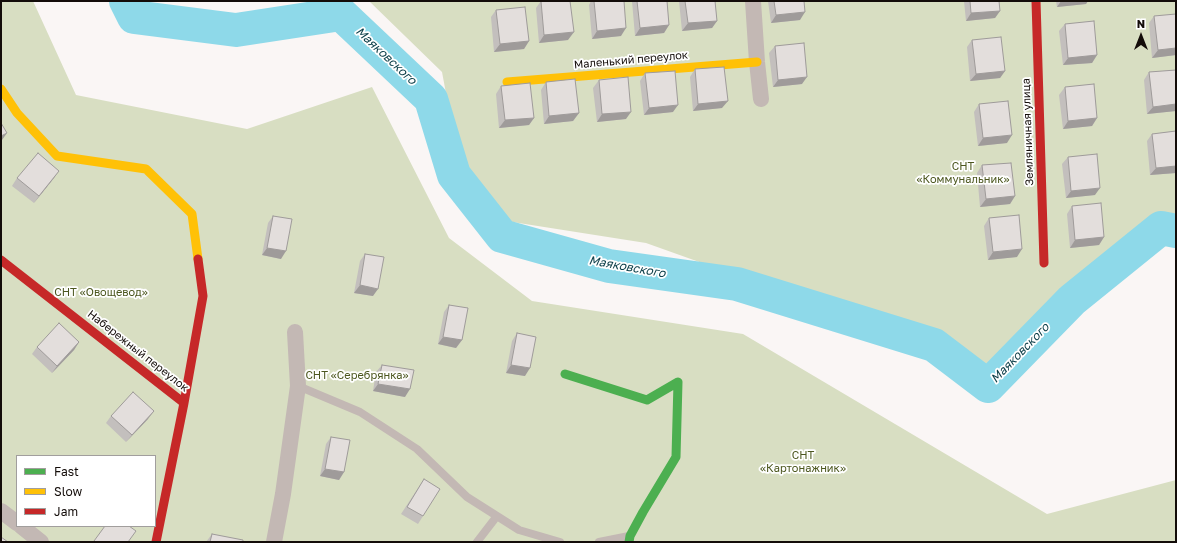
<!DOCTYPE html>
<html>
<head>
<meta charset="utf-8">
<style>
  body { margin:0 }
  #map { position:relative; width:1177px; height:543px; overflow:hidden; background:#faf6f5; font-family:"Golos Text",sans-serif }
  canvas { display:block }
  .frame { position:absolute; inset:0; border:2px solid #130c09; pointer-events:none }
  .legend { position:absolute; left:16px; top:455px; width:140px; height:72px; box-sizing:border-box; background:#fff; border:1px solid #a19e9d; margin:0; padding:5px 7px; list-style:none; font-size:12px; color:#130c09 }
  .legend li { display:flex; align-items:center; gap:8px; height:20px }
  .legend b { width:20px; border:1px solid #a19e9d }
  .north { position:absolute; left:1121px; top:16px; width:40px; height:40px; -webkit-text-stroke:3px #fff; paint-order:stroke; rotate:0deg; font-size:11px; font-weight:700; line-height:16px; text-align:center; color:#130c09 }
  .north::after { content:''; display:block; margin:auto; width:14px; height:18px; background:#130c09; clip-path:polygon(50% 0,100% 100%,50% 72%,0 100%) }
</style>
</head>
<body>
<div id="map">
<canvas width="1177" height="543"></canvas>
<div class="frame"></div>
<ul class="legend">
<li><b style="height:5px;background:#4caf50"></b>Fast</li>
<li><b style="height:5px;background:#ffc107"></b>Slow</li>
<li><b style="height:5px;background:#c62828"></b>Jam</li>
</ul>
<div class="north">N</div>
</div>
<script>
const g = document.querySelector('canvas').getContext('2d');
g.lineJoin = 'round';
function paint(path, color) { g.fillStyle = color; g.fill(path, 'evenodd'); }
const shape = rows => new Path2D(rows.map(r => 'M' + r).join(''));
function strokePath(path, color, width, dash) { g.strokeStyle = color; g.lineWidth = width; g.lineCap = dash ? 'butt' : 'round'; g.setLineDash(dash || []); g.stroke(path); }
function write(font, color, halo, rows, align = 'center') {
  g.font = font + ' "Golos Text",sans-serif'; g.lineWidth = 3.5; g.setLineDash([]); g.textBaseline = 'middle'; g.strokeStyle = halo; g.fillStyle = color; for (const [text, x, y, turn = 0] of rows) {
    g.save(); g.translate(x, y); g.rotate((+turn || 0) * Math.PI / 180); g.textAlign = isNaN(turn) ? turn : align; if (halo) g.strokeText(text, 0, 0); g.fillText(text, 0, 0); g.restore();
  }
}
paint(shape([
  [1,1,33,1,76,95,247,129,372,87,449,238,532,301,743,334,1047,514,1176,480,1176,542,1,542],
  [17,456,155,456,155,526,17,526],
  [369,1,1176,1,1176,231,1161,228,988,386,929,344,646,243,506,221,457,152,442,72]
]), '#d8dec2');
strokePath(shape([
  [126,1,134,17,236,30,341,14,431,99,454,175,502,236,609,266,737,284,934,345,988,386,1072,300,1161,228,1176,231]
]), '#8ed9e9', 34);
strokePath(shape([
  [298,386,360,412,417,449,467,497,519,530,560,542],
  [477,542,497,516],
  [599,542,629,536]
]), '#c3b8b4', 8);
strokePath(shape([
  [753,1,757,62,761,99],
  [1,511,17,523],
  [21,526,41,542],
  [274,542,283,494,298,386,295,332]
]), '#c3b8b4', 16);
strokePath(shape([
  [565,374,647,400,678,382,676,457,643,512,630,536,629,542]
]), '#4caf50', 9);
strokePath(shape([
  [507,82,757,62],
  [1,89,17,113,57,156,146,169,192,214,198,259]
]), '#ffc107', 9);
strokePath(shape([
  [1036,1,1044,263],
  [1,260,184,403],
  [156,542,184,403,203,296,198,259]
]), '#c62828', 9);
paint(shape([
  [541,1,568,40,539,43,536,8],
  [591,1,624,1,621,36,592,39,589,5],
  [632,1,667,1,669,25,664,33,635,36],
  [679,1,715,1,717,21,712,28,682,31],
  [768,1,804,1,800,20,771,23],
  [964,1,999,1,1000,11,995,18,966,21],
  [1056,1,1088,1,1086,4,1057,7],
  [496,10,529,41,524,49,494,52,491,17],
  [1154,16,1176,55,1152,58,1149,23],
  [1065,24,1097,55,1092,63,1063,65,1059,31],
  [972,40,1005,71,1000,78,970,81,967,47],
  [775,46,802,84,773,87,769,53],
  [695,69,722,108,693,111,690,77],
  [1176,70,1176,111,1147,114,1144,80,1149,72],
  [645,73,673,112,644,115,640,81],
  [599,80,626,119,597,122,593,88],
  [546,82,579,113,573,121,544,124,541,90],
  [501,86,534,118,529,125,499,128,496,94],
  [1065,87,1097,118,1092,126,1063,129,1059,95],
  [979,104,1007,143,978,146,974,112],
  [1176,131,1176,173,1150,175,1147,141,1152,134],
  [1068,157,1095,195,1066,198,1062,164],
  [982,165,1015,196,1010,204,980,207,977,173],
  [17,178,54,178,34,203,12,186],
  [1072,206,1104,237,1099,245,1070,248,1067,214],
  [273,216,281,259,262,255,268,223],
  [989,218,1017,257,988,260,984,226],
  [365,254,373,296,354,293,360,261],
  [449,305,462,340,456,348,438,344,444,312],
  [517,333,525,376,506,373,512,341],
  [79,342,74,350,52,373,32,354,37,347],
  [382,365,405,397,373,391,376,372],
  [111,416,148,419,126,442,106,423],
  [331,437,344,472,339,480,320,476,326,444],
  [424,479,423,516,418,524,401,514],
  [212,534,243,542,206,542]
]), '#c3bfbd');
paint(shape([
  [1061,1,1088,1,1086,4,1057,7],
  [1000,11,995,18,966,21,971,13],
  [805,12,800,20,771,23,776,15],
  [717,21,712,28,682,31,688,23],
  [669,25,664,33,635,36,640,28],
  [626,28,621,36,592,39,597,31],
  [574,32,568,40,539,43,544,35],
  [529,41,524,49,494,52,500,44],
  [1176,48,1176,55,1152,58,1158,50],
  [1097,55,1092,63,1063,65,1068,58],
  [1005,71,1000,78,970,81,976,74],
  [807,77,802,84,773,87,778,80],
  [728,101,722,108,693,111,698,104],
  [1176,104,1176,111,1147,114,1153,107],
  [678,105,673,112,644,115,649,108],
  [631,112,626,119,597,122,602,114],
  [579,113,573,121,544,124,549,116],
  [534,118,529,125,499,128,505,120],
  [1097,118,1092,126,1063,129,1068,121],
  [7,133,2,140,1,141,1,136],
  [1012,135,1007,143,978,146,983,138],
  [1176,166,1176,173,1150,175,1156,168],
  [59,171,54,178,34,203,39,196],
  [1100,188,1095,195,1066,198,1071,191],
  [1015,196,1010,204,980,207,986,199],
  [1104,237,1099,245,1070,248,1075,240],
  [267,248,286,251,281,259,262,255],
  [1022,249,1017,257,988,260,993,252],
  [360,285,378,289,373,296,354,293],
  [443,337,462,340,456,348,438,344],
  [79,342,74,350,52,373,57,366],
  [511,365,530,368,525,376,506,373],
  [378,384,410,389,405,397,373,391],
  [154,411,148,419,126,442,132,435],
  [325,469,344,472,339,480,320,476]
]), '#9f9b9a');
const building = shape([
  [541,1,570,1,574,32,544,35,541,1],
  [594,1,624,1,626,28,597,31,594,1],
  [637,1,667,1,669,25,640,28,637,1],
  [685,1,715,1,717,21,688,23,685,1],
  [774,1,804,1,805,12,776,15,774,1],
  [970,1,999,1,1000,11,971,13,970,1],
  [525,7,529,41,500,44,496,10,525,7],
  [1176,14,1176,48,1158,50,1154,16,1176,14],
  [1094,21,1097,55,1068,58,1065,24,1094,21],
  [1001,37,1005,71,976,74,972,40,1001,37],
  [804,43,807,77,778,80,775,46,804,43],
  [724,67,728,101,698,104,695,69,724,67],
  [1176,70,1176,104,1153,107,1149,72,1176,70],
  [675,71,678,105,649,108,645,73,675,71],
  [628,77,631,112,602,114,599,80,628,77],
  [575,79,579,113,549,116,546,82,575,79],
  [530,83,534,118,505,120,501,86,530,83],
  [1094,84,1097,118,1068,121,1065,87,1094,84],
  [1008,101,1012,135,983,138,979,104,1008,101],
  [1,123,7,133,1,136,1,123],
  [1176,131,1176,166,1156,168,1152,134,1176,131],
  [38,153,59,171,39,196,17,178,38,153],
  [1097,154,1100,188,1071,191,1068,157,1097,154],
  [1011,163,1015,196,986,199,982,165,1011,163],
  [1101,203,1104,237,1075,240,1072,206,1101,203],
  [1019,215,1022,249,993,252,989,218,1019,215],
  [273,216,292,219,286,251,267,248,273,216],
  [365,254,384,257,378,289,360,285,365,254],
  [449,305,468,308,462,340,443,337,449,305],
  [59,323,79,342,57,366,37,347,59,323],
  [517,333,536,337,530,368,511,365,517,333],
  [382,365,414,370,410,389,378,384,382,365],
  [133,392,154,411,132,435,111,416,133,392],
  [331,437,350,440,344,472,325,469,331,437],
  [424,479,440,489,423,516,407,507,424,479],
  [105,526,129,526,136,531,128,542,96,542,94,541,105,526],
  [212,534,243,540,243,542,210,542,212,534],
  [1,537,8,542,1,542,1,537]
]);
paint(building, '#e3dedc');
strokePath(building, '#9f9b9a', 1);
write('11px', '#130c09', '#fff', [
  ["Маленький переулок",631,60,-5],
  ["Земляничная улица",1028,132,-92],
  ["Набережный переулок",138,351,38]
]);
write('11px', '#4c571f', '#fff', [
  ["СНТ",963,167],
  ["«Коммунальник»",963,180],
  ["СНТ «Овощевод»",101,293],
  ["СНТ «Серебрянка»",357,376],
  ["СНТ",803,456],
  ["«Картонажник»",803,469]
]);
write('italic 12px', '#0e404a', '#fff', [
  ["Маяковского",386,56,43],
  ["Маяковского",627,267,10],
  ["Маяковского",1020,353,-46]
]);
</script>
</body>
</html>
